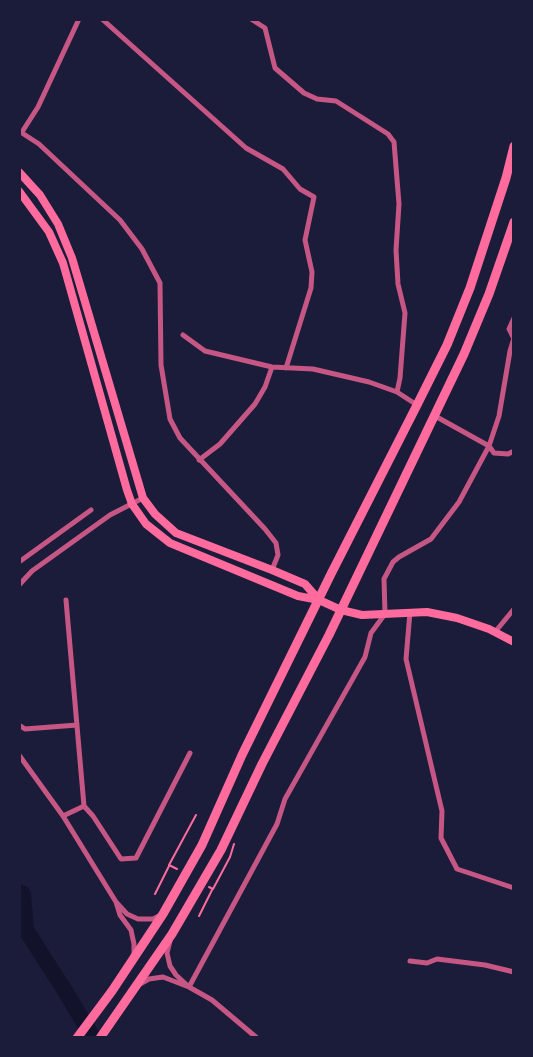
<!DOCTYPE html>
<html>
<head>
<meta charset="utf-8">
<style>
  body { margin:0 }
  #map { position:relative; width:533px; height:1057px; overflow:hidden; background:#1b1b3a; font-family:Commissioner,sans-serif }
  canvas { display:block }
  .frame { position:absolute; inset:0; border:21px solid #1b1b3a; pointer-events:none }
</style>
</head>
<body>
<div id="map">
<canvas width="533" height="1057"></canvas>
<div class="frame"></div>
</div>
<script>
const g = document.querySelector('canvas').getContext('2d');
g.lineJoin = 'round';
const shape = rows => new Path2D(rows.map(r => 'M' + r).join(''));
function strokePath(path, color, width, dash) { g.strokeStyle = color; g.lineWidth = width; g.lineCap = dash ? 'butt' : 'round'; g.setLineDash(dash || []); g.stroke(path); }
strokePath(shape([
  [19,892,23,894,26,930,67,994,93,1038]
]), '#12122b', 16);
strokePath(shape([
  [177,869,169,865,196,815],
  [209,887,213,889,230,857,234,844],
  [155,894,169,866],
  [199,916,212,890]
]), '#ff6b9d', 2);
strokePath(shape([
  [102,19,246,148,283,169,300,189,314,197,305,240,312,272,311,288,286,368],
  [251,19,265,28,275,68,304,93,317,99,336,101,388,134,394,142,399,204,396,250,398,284,405,313,400,378,397,392],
  [19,131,39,144,120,220,142,249,160,283,161,365,170,419,180,438,265,529,276,543,278,555,272,570],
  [22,132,38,107,79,19],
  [514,318,509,329,514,339],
  [183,335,205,351,272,367,313,369,369,382,397,392,417,405],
  [435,416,489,446,494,453,508,454,514,451],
  [199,460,220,444,255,404,265,387,272,367],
  [19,562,91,510],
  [19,585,32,571,110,515,143,498],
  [66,600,84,806,93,816,121,859,136,858,190,753],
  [410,612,406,659,442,811,441,838,457,869,514,888],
  [495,632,514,609],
  [19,725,25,729,77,725],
  [19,755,63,816,116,902],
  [63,816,84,806],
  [134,955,134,944,131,930,120,915,116,902,127,914,138,919,153,919,161,915],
  [410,961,427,963,437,959,485,965,514,972],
  [140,984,149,979,163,977,189,987,176,975,170,966,167,953,170,941],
  [257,1038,212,1000,189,987,277,824,285,799,365,657,371,633,385,614,384,579,393,562,399,557,431,539,459,502,489,446,499,416,510,351,514,338]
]), '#c65784', 5);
strokePath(shape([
  [19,172,40,195,58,224,72,258,143,498,155,514,176,533,272,570,305,584,319,600],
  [19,191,49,232,63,263,127,490,132,504,146,524,170,543,298,596,319,600,341,610,362,615,427,612,457,618,489,629,514,642]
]), '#ff6b9d', 8);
strokePath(shape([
  [77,1038,112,991,163,914,202,845,242,755,331,574,416,407,447,345,470,288,506,178,514,146],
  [100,1038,172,934,221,850,262,764,329,635,464,354,489,294,514,222]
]), '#ff6b9d', 9);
</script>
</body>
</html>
